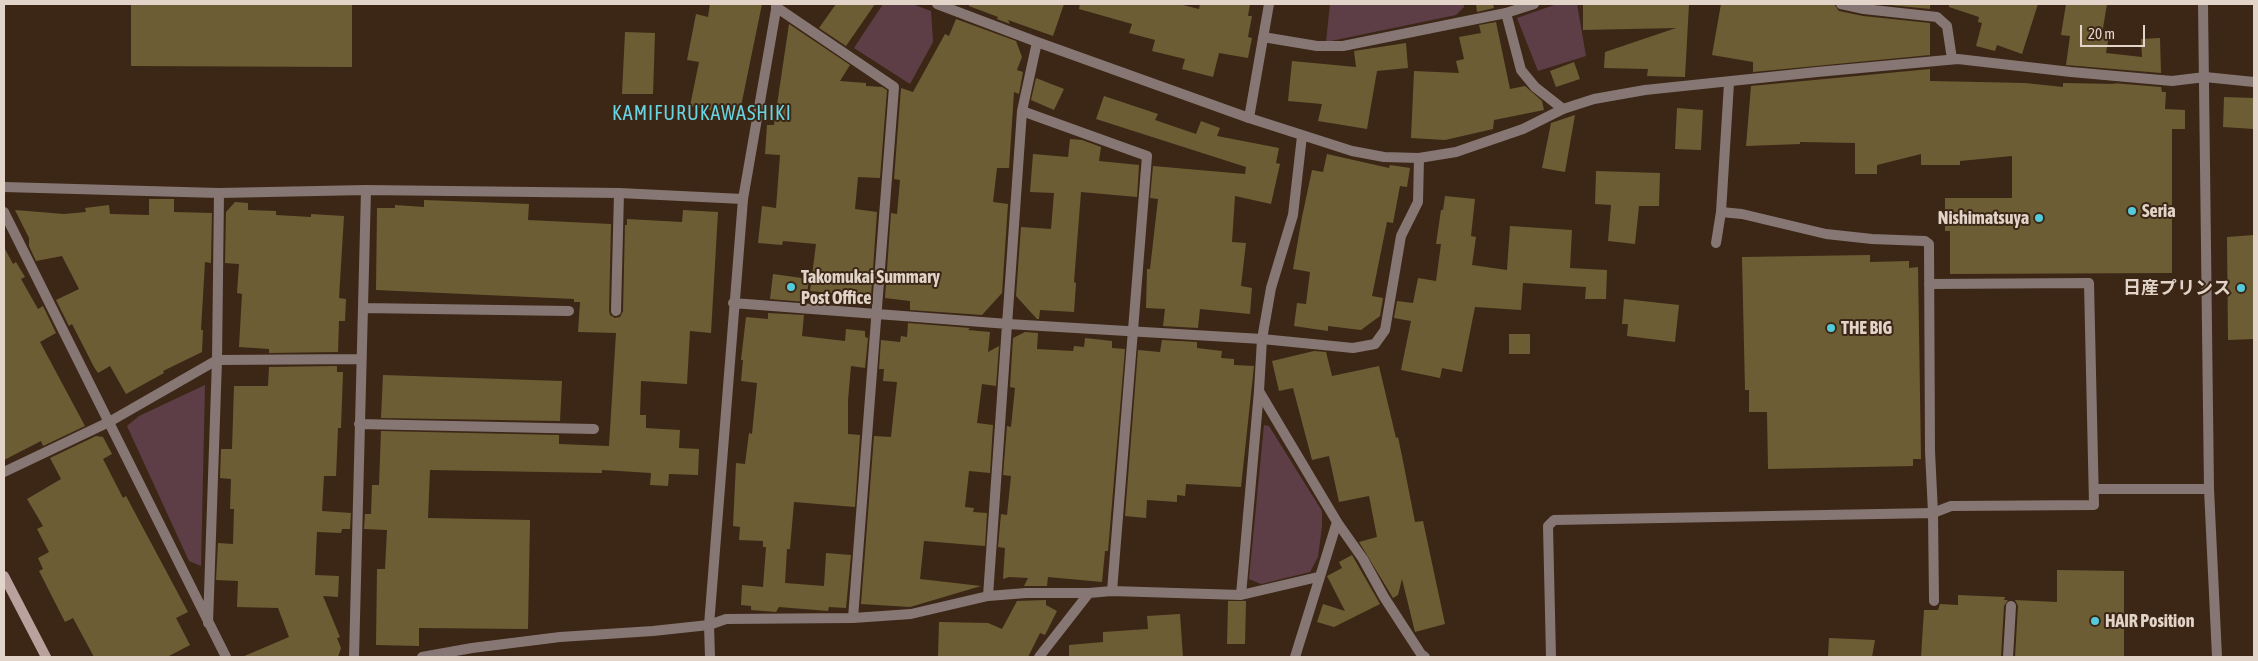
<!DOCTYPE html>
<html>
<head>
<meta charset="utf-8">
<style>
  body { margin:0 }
  #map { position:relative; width:2258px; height:661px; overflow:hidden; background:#3c2716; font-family:"Asap Condensed",sans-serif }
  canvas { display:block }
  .frame { position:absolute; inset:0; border:5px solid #e2d4c9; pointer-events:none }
  .scale { position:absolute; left:2080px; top:25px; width:65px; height:22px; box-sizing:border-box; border:2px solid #e2d4c9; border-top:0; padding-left:6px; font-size:15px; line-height:18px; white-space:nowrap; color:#e2d4c9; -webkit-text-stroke:4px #3c2716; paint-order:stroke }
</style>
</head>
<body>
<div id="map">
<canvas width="2258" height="661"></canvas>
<div class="frame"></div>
<div class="scale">20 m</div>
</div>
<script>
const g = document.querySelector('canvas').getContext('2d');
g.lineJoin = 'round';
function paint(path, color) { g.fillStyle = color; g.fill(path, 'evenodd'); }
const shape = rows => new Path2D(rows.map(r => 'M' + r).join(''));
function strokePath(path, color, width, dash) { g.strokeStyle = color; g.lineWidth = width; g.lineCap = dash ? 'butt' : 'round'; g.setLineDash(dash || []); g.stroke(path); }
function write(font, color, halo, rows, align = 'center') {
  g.font = font + ' "Asap Condensed","Noto Sans JP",sans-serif'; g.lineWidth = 4; g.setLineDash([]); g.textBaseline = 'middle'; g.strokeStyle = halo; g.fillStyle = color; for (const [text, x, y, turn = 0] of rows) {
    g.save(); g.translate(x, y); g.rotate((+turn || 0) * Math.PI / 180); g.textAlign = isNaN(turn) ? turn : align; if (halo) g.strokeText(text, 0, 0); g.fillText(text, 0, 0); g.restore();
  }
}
paint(shape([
  [883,4,912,4,931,11,933,42,910,84,854,48],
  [1330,4,1464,4,1464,7,1456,15,1326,42],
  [1557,4,1577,4,1586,56,1538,71,1517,18],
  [205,385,201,566,189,561,127,426,139,416],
  [1264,425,1269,426,1322,511,1322,526,1318,557,1310,572,1261,584,1249,579]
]), '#5d3e47');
paint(shape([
  [131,4,352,5,352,67,131,66],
  [710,4,762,4,739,116,690,106,699,62,687,60,696,14,708,17],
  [836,4,875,4,846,46,819,28],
  [969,4,1064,4,1053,36,1008,20,1010,24,997,19,998,17,969,6],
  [1080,4,1179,4,1199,9,1200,4,1250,4,1248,16,1252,16,1248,37,1252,38,1248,58,1219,53,1213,77,1182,69,1185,59,1152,51,1155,40,1129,33,1132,24,1079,9],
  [1476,4,1493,4,1494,8,1477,12],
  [1583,4,1689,4,1685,77,1647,76,1648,69,1604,68,1605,52,1676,28,1583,30],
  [1721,4,1834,4,1839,11,1863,16,1930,23,1930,55,1753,72,1753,62,1712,55],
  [1879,4,1930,4,1930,9],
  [1949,4,2038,4,2022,54,1997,45,1995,51,1976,46,1982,23,1978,22,1979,17,1949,7],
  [2066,4,2107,4,2102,34,2109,35,2106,53,2142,57,2141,39,2160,38,2161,73,2066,65,2070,36,2061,35],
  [956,19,1016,41,1022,57,1017,70,1023,72,1019,94,1014,92,1009,168,997,168,993,202,1008,204,1002,293,982,315,910,310,910,301,885,298,891,213,897,214,900,180,894,179,901,88,913,92,945,34,949,36],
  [1496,22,1510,89,1525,86,1542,101,1544,110,1494,120,1493,129,1445,140,1411,138,1414,71,1459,73,1456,61,1464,59,1459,37,1481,33,1479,25],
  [789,24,850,65,840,81,866,83,866,86,882,87,887,90,880,178,858,177,855,209,877,212,871,297,810,291,816,244,783,241,782,245,758,243,762,206,776,208,780,155,765,154,767,125,774,125],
  [625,32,655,33,653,94,622,94],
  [1406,43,1408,68,1377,71,1367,129,1318,121,1322,104,1288,101,1292,61,1356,67,1354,51],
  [1574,62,1580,79,1556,87,1550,71],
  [1930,69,1930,81,2025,83,2063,87,2063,83,2117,84,2112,83,2161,87,2162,92,2166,92,2165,109,2185,110,2185,129,2172,129,2172,273,1950,274,1950,231,1945,231,1945,198,2012,198,2012,156,1960,161,1960,165,1921,165,1921,154,1877,165,1877,174,1855,174,1855,143,1800,142,1800,144,1746,146,1751,86],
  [1036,78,1064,89,1054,110,1031,100],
  [1104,96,1158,114,1155,120,1196,134,1201,121,1220,128,1217,136,1279,148,1276,163,1280,164,1271,204,1235,196,1232,242,1246,243,1241,286,1252,288,1250,314,1200,309,1198,328,1163,326,1165,309,1146,308,1147,269,1150,269,1158,199,1150,198,1153,166,1245,174,1246,167,1096,119],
  [2224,97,2254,98,2254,129,2223,127],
  [1677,108,1703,110,1701,150,1675,149],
  [1575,115,1565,172,1542,168,1551,123],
  [1070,139,1082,140,1101,147,1099,161,1139,165,1137,197,1081,192,1074,282,1076,283,1074,312,1040,310,1039,319,1037,319,1016,296,1021,227,1051,229,1054,193,1030,192,1033,154,1068,157],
  [1327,154,1389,168,1390,165,1410,168,1407,187,1400,186,1393,223,1387,222,1372,296,1383,298,1380,316,1361,330,1328,326,1328,331,1294,326,1297,303,1306,304,1310,272,1293,269,1302,217,1312,170,1323,172],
  [1596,171,1660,173,1659,206,1639,206,1635,244,1608,241,1611,205,1595,204],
  [1445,196,1475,199,1471,236,1476,237,1472,265,1507,270,1510,226,1572,230,1570,268,1607,270,1606,299,1585,299,1586,287,1523,283,1521,310,1475,307,1462,372,1442,368,1440,378,1401,370,1411,321,1394,318,1397,301,1413,303,1418,278,1436,281,1441,244,1436,244,1441,210,1443,210],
  [149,199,174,199,174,212,212,213,211,263,205,262,201,330,203,330,202,352,163,371,164,373,126,394,110,366,98,373,94,367,72,324,69,326,56,300,79,289,62,256,36,261,29,246,29,238,15,210,64,214,86,212,85,208,109,205,110,214,149,215],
  [424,200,529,204,528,220,611,224,609,311,610,315,615,318,620,317,623,311,625,225,627,225,627,219,682,222,683,210,718,212,711,333,690,331,687,384,641,381,640,415,646,415,646,428,680,430,679,448,699,449,698,475,669,474,668,486,650,485,651,473,602,470,602,473,430,470,428,518,530,520,528,629,419,628,419,646,376,645,377,569,385,569,387,530,364,529,365,514,371,514,372,485,379,485,381,431,559,435,559,444,609,446,616,333,578,332,580,302,574,302,574,299,376,290,377,208,395,208,395,205,424,207],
  [235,202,248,203,248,210,276,211,276,215,311,217,311,214,344,216,339,298,346,299,345,321,339,321,338,352,269,353,269,349,239,347,242,294,237,293,239,264,225,263,226,212],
  [2254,235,2254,339,2228,340,2227,237],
  [4,247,13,264,16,262,25,277,21,279,38,309,43,306,56,333,40,342,85,426,43,446,41,441,4,460],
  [1870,255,1870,262,1909,261,1909,268,1918,267,1921,459,1913,459,1913,466,1768,469,1767,412,1749,412,1749,390,1745,390,1742,257],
  [773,274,809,279,806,302,770,299],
  [1624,299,1679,305,1675,342,1627,336,1628,324,1622,324],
  [768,313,804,315,802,336,845,341,846,329,865,331,865,337,868,338,865,368,851,366,848,400,848,434,860,435,855,507,794,502,790,549,787,549,785,583,824,586,826,553,851,555,846,608,829,607,828,611,779,607,776,612,751,610,751,606,741,605,742,585,763,587,766,547,763,547,763,541,739,540,740,527,733,526,736,463,745,464,749,433,752,434,757,383,741,381,743,360,741,360,746,317,768,319],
  [908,323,970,328,968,330,990,332,988,352,999,346,996,386,982,384,977,423,993,425,990,473,969,471,965,507,974,508,973,512,987,513,985,546,924,541,920,579,981,586,910,607,861,604,874,436,891,437,897,382,883,381,884,369,879,369,881,340,900,342,901,336,907,337],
  [1025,332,1038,333,1037,349,1073,351,1074,346,1084,347,1085,338,1112,341,1112,348,1125,349,1108,551,1105,551,1102,582,1048,577,1047,586,1024,586,1028,578,1009,577,1003,579,1005,548,998,547,1001,514,1007,515,1011,476,1003,475,1007,426,1011,427,1015,388,1010,387,1013,338],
  [1509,334,1530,334,1530,354,1509,354],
  [1162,340,1197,342,1197,348,1222,351,1221,358,1234,359,1234,365,1254,366,1241,487,1186,484,1185,496,1177,495,1177,502,1147,500,1146,518,1125,516,1138,350,1160,352],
  [1314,351,1326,352,1332,376,1379,366,1396,438,1398,437,1402,456,1415,522,1423,521,1445,624,1415,632,1402,579,1398,595,1393,598,1359,542,1377,537,1369,496,1339,502,1329,456,1312,460,1293,388,1279,391,1272,361],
  [337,366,337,372,343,372,341,428,338,428,336,476,324,476,322,511,351,513,350,529,342,529,341,533,317,532,315,575,339,576,338,597,323,596,340,637,337,638,341,648,338,657,242,657,289,637,278,608,237,607,238,581,216,580,218,543,233,544,234,509,230,509,231,479,220,478,221,449,232,449,234,386,268,386,269,367],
  [383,375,562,381,560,421,381,418],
  [96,436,103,437,112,454,103,459,123,498,126,496,188,612,176,618,190,645,167,657,94,657,73,618,65,622,39,571,43,569,38,558,49,552,37,529,43,526,27,499,61,479,50,458],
  [1352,555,1380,604,1334,627,1317,622,1323,604,1345,611,1327,576,1342,568,1339,562],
  [2057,570,2124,571,2124,657,2015,657,2018,606,2015,600,2057,602],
  [1958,595,2005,597,2004,600,2008,600,2004,606,2001,657,1921,657,1924,610,1938,610,1940,604,1958,605],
  [1046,600,1046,605,1057,611,1045,635,1040,633,1028,657,938,657,939,622,988,623,1002,629,1017,601],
  [1228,601,1246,601,1245,644,1227,644],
  [1180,614,1183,657,1069,657,1069,645,1103,642,1103,632,1148,629,1147,616],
  [1829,638,1875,640,1872,657,1828,657]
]), '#6d5d35');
strokePath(shape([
  [1721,212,1742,214,1826,234,1872,239,1925,241,1929,244,1930,451,1933,513,1951,506,2094,505,2089,283,1929,284],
  [1716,243,1721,212,1729,83],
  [2094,489,2209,489]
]), '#867774', 10);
strokePath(shape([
  [937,4,1037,42,1249,118,1269,4],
  [1841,4,1864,9,1937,17,1947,26,1952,59],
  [776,7,894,87,853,618],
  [1506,13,1521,70,1535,87,1563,109],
  [1263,37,1317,46,1343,46,1506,13,1534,4],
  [2205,77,2254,82],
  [1022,111,1147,156,1112,591],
  [4,187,219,193],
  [743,199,709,625,726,619,853,618,911,614,988,596,1026,593,1089,593,1112,591,1241,595,1318,577],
  [4,212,226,657],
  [733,303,1008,324,1262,339,1353,348,1375,344,1385,330,1401,236,1418,202,1419,158],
  [363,308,569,311],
  [616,311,619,193],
  [359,424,594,429],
  [1337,522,1363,559,1384,597,1421,654,1425,657],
  [1241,595,1259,391],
  [988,596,1022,111,1037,42],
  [208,623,217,360,361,359],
  [354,657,366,190],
  [1039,657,1089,593],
  [1551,657,1548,526,1554,520,1933,513,1934,601],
  [2008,657,2011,606]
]), '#867774', 10);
strokePath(shape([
  [2203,4,2209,489,2217,657],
  [1249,118,1352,151,1384,157,1419,158,1456,152,1523,129,1563,109,1594,99,1645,90,1817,72,1958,59,2071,72,2172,81,2205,77],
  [4,472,109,422,217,360,219,193,366,190,619,193,743,199,777,4],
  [422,657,472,648,560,637,653,631,709,625,710,657],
  [1295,657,1337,522,1259,391,1262,339,1271,288,1293,215,1302,136]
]), '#867774', 10);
strokePath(shape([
  [4,576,46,657]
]), '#b9a19d', 10);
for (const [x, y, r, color] of [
  [2132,211,5,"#53cbda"],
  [2039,218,5,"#53cbda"],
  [791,287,5,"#53cbda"],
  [2241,288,5,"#53cbda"],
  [1831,328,5,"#53cbda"],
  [2095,621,5,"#53cbda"]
]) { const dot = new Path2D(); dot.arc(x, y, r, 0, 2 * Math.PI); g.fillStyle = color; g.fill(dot); strokePath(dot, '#3c2716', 2); }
write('bold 18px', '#e2d4c9', '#3c2716', [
  ["Seria",2142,211],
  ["Nishimatsuya",2029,218,"right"],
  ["Takomukai Summary",801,277],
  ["Post Office",801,298],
  ["日産プリンス",2231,288,"right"],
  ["THE BIG",1841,328],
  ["HAIR Position",2105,621]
], 'left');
g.letterSpacing = '1px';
write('20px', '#68d3e1', '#3c2716', [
  ["KAMIFURUKAWASHIKI",702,114]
]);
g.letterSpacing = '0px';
</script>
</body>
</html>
